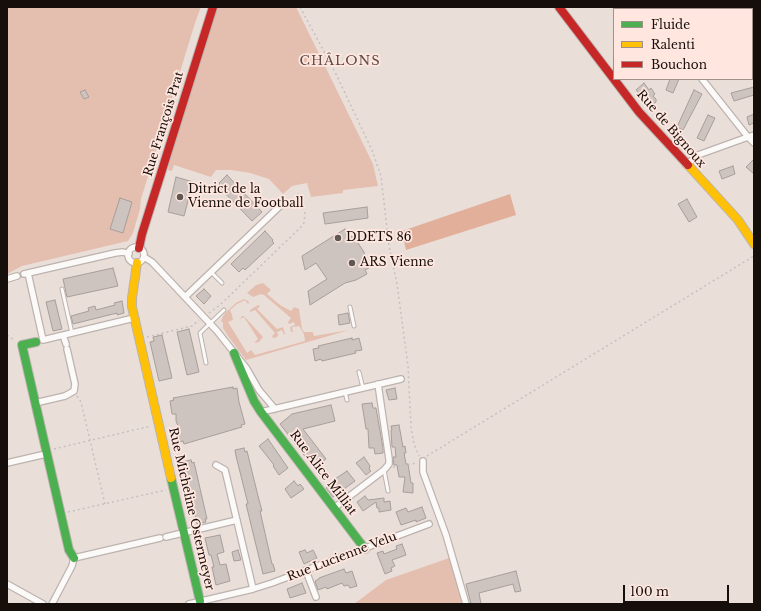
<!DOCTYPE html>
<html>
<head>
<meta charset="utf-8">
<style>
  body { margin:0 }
  #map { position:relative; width:761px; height:611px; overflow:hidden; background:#eaded9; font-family:"Libre Baskerville",serif }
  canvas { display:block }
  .frame { position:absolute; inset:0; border:8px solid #160e0b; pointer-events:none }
  .legend { position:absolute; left:613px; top:8px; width:140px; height:72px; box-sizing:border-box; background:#ffe7df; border:1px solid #a2908a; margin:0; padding:5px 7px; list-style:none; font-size:12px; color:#160e0b }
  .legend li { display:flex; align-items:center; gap:8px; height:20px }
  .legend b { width:20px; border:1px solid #a2908a }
  .scale { position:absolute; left:623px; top:585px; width:106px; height:18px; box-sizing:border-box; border:2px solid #160e0b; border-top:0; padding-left:5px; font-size:12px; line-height:14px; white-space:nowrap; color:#160e0b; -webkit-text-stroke:3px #ffe7df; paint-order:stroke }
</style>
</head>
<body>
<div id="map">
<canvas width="761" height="611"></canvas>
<div class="frame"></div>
<ul class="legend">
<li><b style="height:5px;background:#4caf50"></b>Fluide</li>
<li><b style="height:5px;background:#ffc107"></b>Ralenti</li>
<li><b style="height:5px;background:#c62828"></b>Bouchon</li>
</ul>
<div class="scale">100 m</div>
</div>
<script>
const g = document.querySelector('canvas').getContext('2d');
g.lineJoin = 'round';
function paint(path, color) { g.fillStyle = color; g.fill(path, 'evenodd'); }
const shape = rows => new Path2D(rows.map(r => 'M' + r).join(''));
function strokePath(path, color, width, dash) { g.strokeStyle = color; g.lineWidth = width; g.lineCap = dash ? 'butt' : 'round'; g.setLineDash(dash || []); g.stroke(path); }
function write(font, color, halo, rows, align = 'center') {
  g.font = font + ' "Libre Baskerville",serif'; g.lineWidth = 3.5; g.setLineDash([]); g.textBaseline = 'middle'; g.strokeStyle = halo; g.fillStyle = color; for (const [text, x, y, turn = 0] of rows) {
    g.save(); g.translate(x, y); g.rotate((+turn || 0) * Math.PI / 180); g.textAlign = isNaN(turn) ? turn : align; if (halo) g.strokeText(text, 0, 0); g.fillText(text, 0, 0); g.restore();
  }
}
paint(shape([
  [7,7,201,7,195,23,141,199,140,209,133,233,128,241,22,266,7,274],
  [216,7,296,7,373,164,378,186,343,190,343,193,311,197,307,183,292,186,283,194,269,179,250,173,231,170,216,170,211,177,174,165,172,171,168,170,171,154],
  [263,283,271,290,267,294,280,305,291,311,294,307,299,309,302,329,304,332,313,332,314,336,349,330,246,360,228,336,223,328,223,322,221,322,223,316,226,312,236,303,244,299,248,301,249,303,248,304,245,300,237,304,230,310,232,315,233,320,228,322,247,353,251,350,255,355,305,341,304,334,299,326,292,327,293,332,291,332,290,327,295,325,294,322,289,324,288,322,291,318,264,295,261,294,253,297,247,293,256,285],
  [258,305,260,306,257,309,277,329,283,327,285,334,284,335,282,330,277,332,278,335,277,337,273,338,272,336,275,333,255,310,250,312,250,310],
  [242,316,244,316,263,337,259,342,254,343,258,339,244,317,240,319],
  [449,558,463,604,354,604,386,580]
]), '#e4bfb0');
paint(shape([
  [510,194,516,215,406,250,402,231]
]), '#e2af9a');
const building = shape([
  [670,79,679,79,673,93,666,90,670,79],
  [644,83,649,90,651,88,655,94,653,96,656,99,656,102,649,108,642,100,643,98,636,90,644,83],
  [754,87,754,95,734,101,731,93,754,87],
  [85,90,89,97,84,99,80,92,85,90],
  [694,90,702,94,683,130,677,127,694,90],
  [754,114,754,123,749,125,747,117,754,114],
  [708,115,715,118,704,141,697,138,708,115],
  [754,159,754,174,746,167,754,159],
  [733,166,735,174,722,179,719,171,733,166],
  [227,175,262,212,252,221,218,186,220,184,219,183,227,175],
  [176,177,193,182,184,216,168,212,176,177],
  [120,198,132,202,123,233,110,229,120,198],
  [687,199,697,217,689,222,678,204,687,199],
  [367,207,368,218,325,224,323,213,367,207],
  [345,229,350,238,352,236,356,240,364,252,365,258,364,259,369,268,365,270,367,274,356,280,345,283,310,305,308,291,327,279,316,263,305,270,302,256,345,229],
  [265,231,273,240,272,241,274,243,245,270,243,268,239,272,231,264,265,231],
  [113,268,118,286,67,297,63,279,113,268],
  [204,289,211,296,204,304,196,296,204,289],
  [55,300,62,329,53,331,46,302,55,300],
  [122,301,124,313,117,315,117,313,73,324,71,316,89,311,88,308,95,306,96,310,115,305,114,303,122,301],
  [348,313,350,323,339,325,338,315,348,313],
  [189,329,199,372,187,375,177,332,189,329],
  [162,335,172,378,159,381,150,342,154,341,153,337,162,335],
  [352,338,352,340,359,338,362,350,355,351,356,353,322,361,321,359,315,361,313,349,319,348,318,346,352,338],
  [233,387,233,389,237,388,239,402,245,424,241,425,242,427,184,444,183,441,179,442,176,429,179,428,176,421,176,414,172,414,170,401,174,400,173,398,233,387],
  [395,388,397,399,389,400,386,390,395,388],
  [372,403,373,408,376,408,383,448,383,453,375,454,374,448,369,448,368,429,366,429,362,404,372,403],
  [331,405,335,421,303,429,326,459,314,468,280,424,292,414,331,405],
  [399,425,403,447,405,446,406,453,404,453,406,464,408,464,411,483,413,483,413,493,403,492,405,477,399,477,397,465,394,465,393,457,396,457,395,447,392,447,391,430,392,430,391,426,399,425],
  [268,439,288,468,279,475,273,466,274,465,259,446,268,439],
  [244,448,245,452,247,451,258,496,262,511,260,511,272,564,273,564,275,571,263,574,246,504,248,504,236,456,235,450,244,448],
  [364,457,370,466,369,469,371,471,366,475,356,463,364,457],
  [191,460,192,463,194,462,207,519,205,519,206,522,197,524,182,462,191,460],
  [347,471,355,481,333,497,326,488,333,482,332,481,347,471],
  [294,481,298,486,300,484,304,489,291,498,285,489,294,481],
  [365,496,368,500,384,498,384,502,390,501,391,510,379,512,379,508,377,508,376,502,363,511,357,502,365,496],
  [422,507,426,518,416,522,416,520,401,525,396,512,406,508,408,512,422,507],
  [220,535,224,552,217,554,220,565,226,564,230,581,216,585,212,567,214,567,211,555,209,555,205,538,220,535],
  [402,544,406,555,392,560,395,566,391,568,392,571,385,574,377,553,383,551,384,554,397,549,396,546,402,544],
  [238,550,241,560,234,561,232,552,238,550],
  [305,550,307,553,313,550,317,558,304,564,299,552,305,550],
  [344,569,346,573,352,571,357,586,350,588,348,585,344,586,342,583,327,589,326,587,318,590,315,581,319,579,319,578,344,569],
  [516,571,521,591,515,592,513,584,479,593,481,604,471,604,466,584,516,571],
  [302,583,306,593,290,598,287,589,302,583]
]);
paint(building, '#cdc3bf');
strokePath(building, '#a79e9a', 1);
const lane = shape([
  [211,272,222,283],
  [62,289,72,333],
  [350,307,354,326],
  [206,363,200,333,224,310],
  [359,372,363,388],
  [345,392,347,400],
  [384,470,388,491]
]);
const street = shape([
  [733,9,738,7],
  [702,79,748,137,754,135],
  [686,165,698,155,748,137,754,143],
  '128 255a8 8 0 1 1 16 0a8 8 0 1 1-16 0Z',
  [144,257,152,262,217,331,247,369,259,390,275,409],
  [28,273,43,340,134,318],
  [24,274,115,253,123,252,129,254],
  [7,279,17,276],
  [185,297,281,205],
  [63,335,66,344],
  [35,403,65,396,74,391,75,384,67,349],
  [261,412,401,379],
  [423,461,423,472,446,535,466,604],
  [7,463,46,454],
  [334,508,384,470,389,464,389,459,378,384],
  [166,537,237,520],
  [306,571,316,597],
  [7,584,43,604],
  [253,589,272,583,429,524],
  [52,604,72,566,74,558,160,538],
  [189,604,253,589,225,470,216,465]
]);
const fast = shape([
  [36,342,22,345,69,550,74,558],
  [234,353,254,401,261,412,365,549],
  [171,478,200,601]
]);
const slow = shape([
  [688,165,738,220,754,244],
  [137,263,132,298,132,307,171,478]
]);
const jam = shape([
  [559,7,639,112,688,165],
  [139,248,142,234,213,7]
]);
strokePath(lane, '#bcb3af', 5);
strokePath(street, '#bcb3af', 8);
strokePath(fast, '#bcb3af', 10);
strokePath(slow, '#bcb3af', 10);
strokePath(jam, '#bcb3af', 10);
strokePath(shape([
  [300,7,335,72,372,150,381,176,389,246,397,284,408,366,411,428,414,444,419,456],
  [209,313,220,305,301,227,304,223,305,213,297,192],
  [7,335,15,341],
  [147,337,192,326,199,320],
  [77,396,81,402,105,504],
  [54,449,151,426],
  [427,456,754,256],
  [393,467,417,463],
  [68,512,166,490]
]), '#c4c1bf', 1.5, [2, 3]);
strokePath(lane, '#fcfaf9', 3);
strokePath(street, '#fcfaf9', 5.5);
strokePath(fast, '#4caf50', 8);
strokePath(slow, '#ffc107', 8);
strokePath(jam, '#c62828', 8);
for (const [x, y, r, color] of [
  [180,197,4,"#605753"],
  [338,238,4,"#605753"],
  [352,263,4,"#605753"]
]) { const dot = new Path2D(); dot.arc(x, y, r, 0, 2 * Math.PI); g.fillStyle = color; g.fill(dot); strokePath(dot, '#ffe7df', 1.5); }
write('12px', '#160e0b', '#ffe7df', [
  ["Rue François Prat",164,124,-73],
  ["Rue de Bignoux",671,129,49],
  ["Rue Alice Milliat",323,473,53],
  ["Rue Micheline Ostermeyer",191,509,77],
  ["Rue Lucienne Velu",342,557,-21]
]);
write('12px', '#160e0b', '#ffe7df', [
  ["Ditrict de la",188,190],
  ["Vienne de Football",188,204],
  ["DDETS 86",346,238],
  ["ARS Vienne",360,263]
], 'left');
g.letterSpacing = '1px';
write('13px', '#5f4c45', '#ffe7df', [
  ["CHÂLONS",340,61]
]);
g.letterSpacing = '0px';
</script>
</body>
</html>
